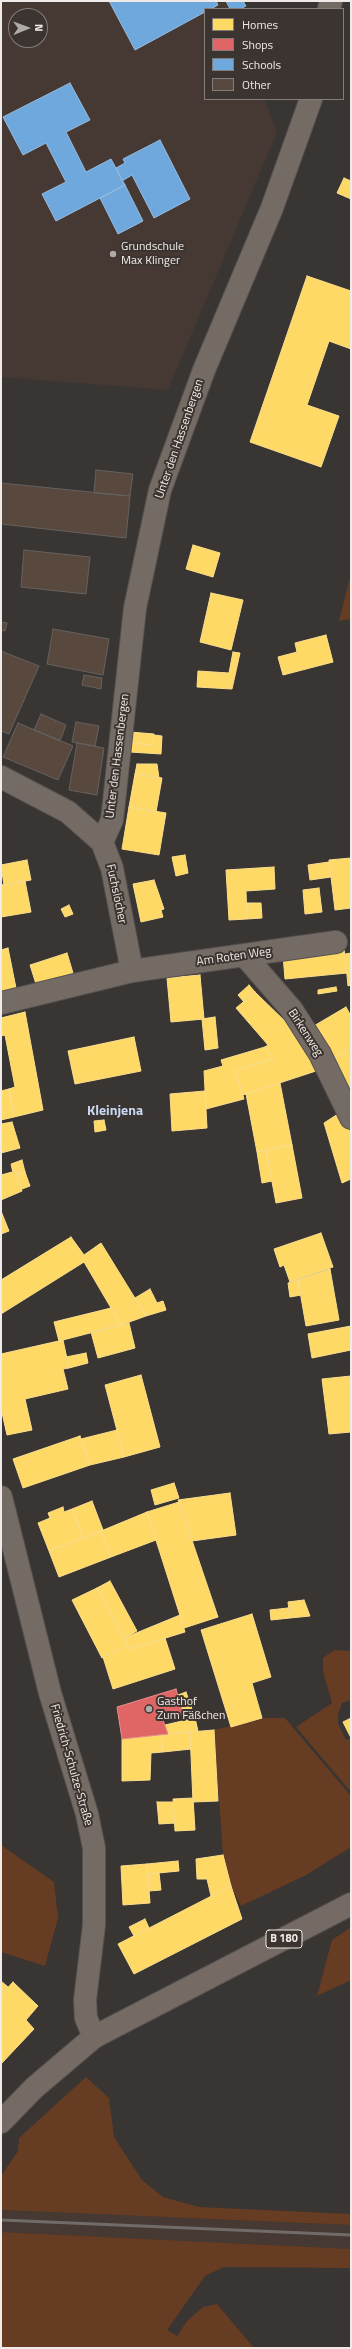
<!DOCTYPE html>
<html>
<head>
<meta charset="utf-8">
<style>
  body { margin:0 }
  #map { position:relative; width:352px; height:2349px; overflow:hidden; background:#393533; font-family:"Titillium Web",sans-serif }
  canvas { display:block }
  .frame { position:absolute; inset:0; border:2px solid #f0ebe8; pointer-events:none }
  .legend { position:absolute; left:204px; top:8px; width:140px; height:92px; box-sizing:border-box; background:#3c3430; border:1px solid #847d7a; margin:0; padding:5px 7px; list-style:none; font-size:12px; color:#f0ebe8 }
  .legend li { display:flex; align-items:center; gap:8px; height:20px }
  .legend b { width:20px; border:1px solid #847d7a }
  .north { position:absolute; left:8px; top:8px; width:40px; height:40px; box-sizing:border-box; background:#3c3430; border:1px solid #847d7a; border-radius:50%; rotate:89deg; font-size:11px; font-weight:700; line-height:16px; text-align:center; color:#f0ebe8 }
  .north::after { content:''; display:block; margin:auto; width:14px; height:18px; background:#b0aba9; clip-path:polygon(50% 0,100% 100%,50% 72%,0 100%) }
</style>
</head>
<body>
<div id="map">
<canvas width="352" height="2349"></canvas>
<div class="frame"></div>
<ul class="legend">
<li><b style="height:11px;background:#ffd966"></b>Homes</li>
<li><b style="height:11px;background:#e06666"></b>Shops</li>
<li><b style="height:11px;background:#6fa8dc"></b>Schools</li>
<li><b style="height:11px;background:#58483e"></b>Other</li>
</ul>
<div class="north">N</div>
</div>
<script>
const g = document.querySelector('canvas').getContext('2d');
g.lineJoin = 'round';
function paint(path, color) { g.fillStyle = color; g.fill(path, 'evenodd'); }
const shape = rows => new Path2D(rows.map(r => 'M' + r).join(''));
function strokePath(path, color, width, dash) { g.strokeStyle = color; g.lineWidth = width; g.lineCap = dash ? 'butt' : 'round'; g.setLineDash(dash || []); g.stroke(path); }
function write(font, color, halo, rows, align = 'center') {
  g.font = font + ' "Titillium Web",sans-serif'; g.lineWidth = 4; g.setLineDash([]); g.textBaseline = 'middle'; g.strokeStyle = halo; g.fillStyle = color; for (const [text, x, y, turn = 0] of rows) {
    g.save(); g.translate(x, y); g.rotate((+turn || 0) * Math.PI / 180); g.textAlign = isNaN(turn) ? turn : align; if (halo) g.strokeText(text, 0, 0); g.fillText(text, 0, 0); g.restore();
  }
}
paint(shape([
  [1,1,244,1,240,9,205,9,205,99,264,99,277,132,168,390,1,377],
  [16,16,40,16,40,40,16,40],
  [1,2210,351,2225,351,2249,1,2232]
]), '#463933');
paint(shape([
  [351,573,351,619,339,621],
  [334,1650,351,1651,351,1700,342,1703,338,1715,338,1724,346,1740,351,1738,351,1792,296,1727,332,1703,323,1671,323,1658],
  [262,1718,285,1718,351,1796,351,1847,306,1875,241,1906,231,1886,223,1855,214,1730],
  [1,1845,54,1882,58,1918,45,1966,1,1952],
  [351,1927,351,1980,317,1996,332,1940],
  [86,2077,109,2098,114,2137,142,2180,163,2197,199,2207,351,2214,351,2225,1,2210,1,2176,18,2151,19,2138],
  [1,2232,351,2249,351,2268,224,2267,205,2276,167,2330,177,2336,187,2321,203,2307,217,2304,254,2348,1,2348]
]), '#663c23');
const homes = shape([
  [344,178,351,181,351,199,337,193,344,178],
  [307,276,351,291,351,349,329,341,307,405,339,416,321,467,250,442,307,276],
  [193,545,220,553,213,577,186,569,193,545],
  [211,593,243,600,231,650,200,642,211,593],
  [326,635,333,662,283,675,278,657,297,652,295,643,326,635],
  [233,652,240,653,232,689,197,687,198,671,229,673,233,652],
  [130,732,154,734,153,745,129,743,130,732],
  [154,735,162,736,161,754,130,752,131,743,153,745,154,735],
  [137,764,157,764,159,778,135,774,137,764],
  [135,774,162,778,156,812,129,807,135,774],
  [129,807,166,813,159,855,122,849,129,807],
  [185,855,188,873,176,876,172,857,185,855],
  [351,858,351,908,335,910,329,860,351,858],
  [27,860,31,880,4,885,1,865,27,860],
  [329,862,331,877,310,880,308,865,329,862],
  [274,867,275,889,246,891,247,919,229,920,226,870,274,867],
  [154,880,164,909,161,910,163,917,141,922,133,884,154,880],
  [25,881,31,912,1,917,1,885,25,881],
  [319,888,322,912,305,914,303,890,319,888],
  [247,903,261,903,262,918,247,919,247,903],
  [69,905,73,914,65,917,61,909,69,905],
  [8,948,17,993,1,996,1,950,8,948],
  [344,949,347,973,285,979,283,955,344,949],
  [67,953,73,973,36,984,30,965,67,953],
  [351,953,351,985,348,986,345,954,351,953],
  [200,975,204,1019,171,1022,167,978,200,975],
  [249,985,255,992,244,1002,238,995,249,985],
  [336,987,337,991,318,994,318,990,336,987],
  [255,992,291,1027,319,1070,243,1095,235,1070,273,1059,265,1047,268,1045,236,1008,255,992],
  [346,1007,351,1016,351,1048,331,1060,312,1027,346,1007],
  [25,1012,43,1110,14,1117,9,1089,15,1087,5,1035,1,1036,1,1018,25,1012],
  [215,1017,218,1048,205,1050,202,1019,215,1017],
  [134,1037,141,1071,75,1084,68,1051,134,1037],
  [265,1047,273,1059,235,1070,244,1099,206,1109,204,1071,223,1066,221,1060,265,1047],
  [349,1049,351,1053,350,1091,331,1060,349,1049],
  [280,1083,292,1145,257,1152,246,1094,280,1083],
  [9,1089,14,1117,1,1120,1,1091,9,1089],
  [205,1091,207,1128,172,1131,170,1094,205,1091],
  [341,1112,351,1134,351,1179,342,1183,324,1123,341,1112],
  [104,1120,106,1130,95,1132,94,1121,104,1120],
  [12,1122,20,1148,1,1153,1,1124,12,1122],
  [292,1145,302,1198,276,1203,266,1150,292,1145],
  [266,1150,272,1181,262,1183,257,1152,266,1150],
  [22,1160,25,1172,17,1175,16,1171,13,1173,11,1164,22,1160],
  [16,1171,22,1191,1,1200,1,1175,16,1171],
  [25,1172,30,1186,22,1189,17,1175,25,1172],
  [1,1211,9,1231,1,1234,1,1211],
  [321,1233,333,1267,290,1282,284,1265,280,1267,274,1249,321,1233],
  [71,1237,84,1255,101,1243,146,1316,121,1325,84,1262,1,1314,1,1280,71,1237],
  [330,1269,339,1320,306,1326,298,1280,330,1269],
  [298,1280,301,1295,290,1297,288,1283,298,1280],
  [150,1289,157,1303,163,1301,166,1310,146,1316,135,1298,150,1289],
  [111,1308,121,1325,59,1341,54,1322,111,1308],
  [129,1323,135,1348,98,1358,91,1332,129,1323],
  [351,1326,351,1350,312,1358,308,1334,351,1326],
  [63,1340,69,1368,63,1369,68,1389,25,1399,32,1430,7,1435,1,1408,1,1354,63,1340],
  [86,1353,88,1363,69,1368,66,1357,86,1353],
  [141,1375,160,1447,124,1457,105,1385,141,1375],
  [351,1376,351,1432,329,1434,322,1379,351,1376],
  [117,1430,124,1457,90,1465,81,1439,117,1430],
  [80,1436,90,1465,23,1488,13,1459,80,1436],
  [174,1483,179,1498,155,1505,151,1490,174,1483],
  [230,1493,236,1535,192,1541,178,1500,230,1493],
  [92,1501,103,1530,83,1538,72,1509,92,1501],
  [179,1502,218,1617,184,1628,147,1512,179,1502],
  [63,1507,64,1512,72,1509,83,1538,49,1551,38,1523,50,1518,48,1513,63,1507],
  [147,1512,156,1540,111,1557,101,1531,147,1512],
  [101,1531,111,1557,59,1577,49,1551,101,1531],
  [110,1581,137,1631,124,1638,97,1588,110,1581],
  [97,1588,128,1646,102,1658,72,1600,97,1588],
  [304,1600,310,1616,290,1618,288,1602,304,1600],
  [288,1608,290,1618,271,1620,270,1610,288,1608],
  [252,1614,271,1677,252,1683,262,1718,231,1727,201,1630,252,1614],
  [180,1615,185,1632,130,1649,124,1638,180,1615],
  [165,1638,175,1669,113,1689,103,1657,128,1646,130,1649,165,1638],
  [186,1692,193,1712,184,1715,178,1695,186,1692],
  [195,1718,198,1731,168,1734,165,1725,195,1718],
  [351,1718,351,1738,343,1722,351,1718],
  [214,1730,218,1801,193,1802,190,1732,214,1730],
  [190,1732,191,1749,163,1752,161,1734,190,1732],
  [161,1734,163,1752,151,1753,150,1780,122,1781,122,1739,161,1734],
  [193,1798,195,1830,175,1831,173,1799,193,1798],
  [157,1802,173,1802,175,1823,159,1824,157,1802],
  [223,1855,231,1886,211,1896,207,1879,197,1879,196,1859,223,1855],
  [178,1861,179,1871,148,1874,147,1864,178,1861],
  [147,1864,150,1903,123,1905,121,1866,147,1864],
  [159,1873,161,1890,149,1891,148,1874,159,1873],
  [231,1886,242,1919,134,1974,118,1944,231,1886],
  [145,1919,149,1928,134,1936,129,1927,145,1919],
  [1,1981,8,1987,1,1995,1,1981],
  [13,1982,38,2006,26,2020,34,2029,1,2064,1,1995,13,1982]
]);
paint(homes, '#ffd966');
strokePath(homes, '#fade8d', 1);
const shops = shape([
  [176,1689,183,1714,163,1720,168,1734,122,1739,117,1707,176,1689]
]);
paint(shops, '#e06666');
strokePath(shops, '#e58e8d', 1);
const schools = shape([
  [109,1,216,1,218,5,211,9,205,9,205,12,135,50,109,1],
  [226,1,243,1,246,6,240,9,230,9,226,1],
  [70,83,90,120,66,132,86,172,111,159,125,185,56,221,42,194,66,182,46,143,23,155,3,117,70,83],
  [160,140,190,199,154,218,132,175,122,181,116,168,125,163,123,159,160,140],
  [125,185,143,221,118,234,100,198,125,185]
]);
paint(schools, '#6fa8dc');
strokePath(schools, '#96bce0', 1);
const building = shape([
  [96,470,133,474,130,496,94,493,96,470],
  [1,483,130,496,126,538,1,524,1,483],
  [24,550,90,557,86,594,21,587,24,550],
  [1,622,7,623,5,631,1,630,1,622],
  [53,629,109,639,103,675,47,664,53,629],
  [1,651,39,666,9,734,1,731,1,651],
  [84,675,102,678,101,689,82,685,84,675],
  [41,714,66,725,60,741,34,730,41,714],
  [76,722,99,726,95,746,72,742,76,722],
  [18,723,73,746,58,780,3,757,18,723],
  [77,743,104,748,97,795,69,790,77,743]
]);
paint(building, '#58483e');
strokePath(building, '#656260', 1);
const minor = shape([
  [329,9,331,1],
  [1,777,68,812,102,842,112,868,132,971],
  [102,842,112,820,135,608,160,490,204,370,272,208,311,99],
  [245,956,292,1010,320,1054,351,1118],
  [1,1003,132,971,336,942],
  [1,1497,50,1693,87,1814,94,1848,94,1925,85,2000,86,2018,94,2037]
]);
const major = shape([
  [1,2122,34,2088,94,2037,351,1904]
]);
strokePath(minor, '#555251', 24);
strokePath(major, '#555251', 24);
strokePath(minor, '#756b65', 22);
strokePath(major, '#766b64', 22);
strokePath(shape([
  [1,2220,351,2235]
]), '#706b68', 3);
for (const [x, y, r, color] of [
  [113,254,4,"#b0aba9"],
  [149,1709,4,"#b0aba9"]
]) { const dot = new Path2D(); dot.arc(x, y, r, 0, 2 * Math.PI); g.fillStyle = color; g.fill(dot); strokePath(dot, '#3c3430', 1.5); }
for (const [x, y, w] of [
  [284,1939,36]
]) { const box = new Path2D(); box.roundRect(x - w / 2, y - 9, w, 18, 3); g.fillStyle = '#3c3430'; g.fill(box); strokePath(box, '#f0ebe8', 1); }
write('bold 11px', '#f0ebe8', null, [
  ["B 180",284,1939]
]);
write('12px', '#f0ebe8', '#3c3430', [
  ["Grundschule",121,247],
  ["Max Klinger",121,261],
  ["Gasthof",157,1702],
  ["Zum Fäßchen",157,1716]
], 'left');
write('12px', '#f0ebe8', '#3c3430', [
  ["Unter den Hassenbergen",180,439,-71],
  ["Unter den Hassenbergen",118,756,-83],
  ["Fuchslöcher",116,894,78],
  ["Am Roten Weg",234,957,-8],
  ["Birkenweg",305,1033,57],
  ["Friedrich-Schulze-Straße",71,1765,74]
]);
write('bold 14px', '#c8d9f3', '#3c3430', [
  ["Kleinjena",115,1112]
]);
</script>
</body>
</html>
